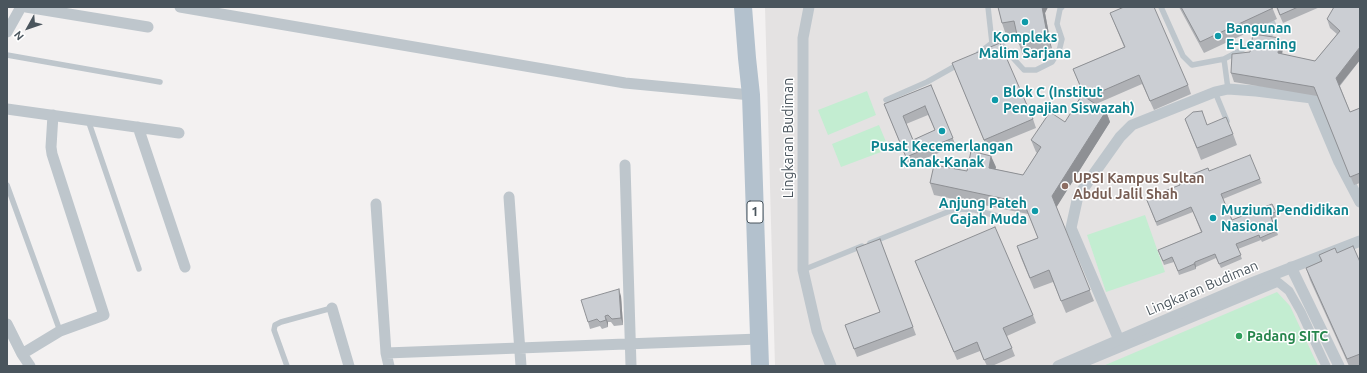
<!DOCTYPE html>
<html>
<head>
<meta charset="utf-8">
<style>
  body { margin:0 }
  #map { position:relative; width:1367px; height:373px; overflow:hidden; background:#f3f1f1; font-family:Ubuntu,sans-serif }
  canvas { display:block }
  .frame { position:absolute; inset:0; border:8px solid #4a555d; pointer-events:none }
  .north { position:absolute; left:8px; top:8px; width:40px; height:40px; -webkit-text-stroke:3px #fff; paint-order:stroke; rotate:230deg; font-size:11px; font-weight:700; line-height:16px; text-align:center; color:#4a555d }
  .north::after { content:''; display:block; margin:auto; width:14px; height:18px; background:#4a555d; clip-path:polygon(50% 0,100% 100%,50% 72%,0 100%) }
</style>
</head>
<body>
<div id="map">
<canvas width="1367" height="373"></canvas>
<div class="frame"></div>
<div class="north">N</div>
</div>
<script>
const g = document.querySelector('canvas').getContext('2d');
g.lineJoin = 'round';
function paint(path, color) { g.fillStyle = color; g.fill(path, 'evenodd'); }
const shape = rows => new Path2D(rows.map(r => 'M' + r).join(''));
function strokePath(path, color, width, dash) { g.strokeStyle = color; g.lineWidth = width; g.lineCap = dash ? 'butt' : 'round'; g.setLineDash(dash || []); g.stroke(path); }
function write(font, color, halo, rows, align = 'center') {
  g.font = font + ' Ubuntu,sans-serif'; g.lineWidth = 3; g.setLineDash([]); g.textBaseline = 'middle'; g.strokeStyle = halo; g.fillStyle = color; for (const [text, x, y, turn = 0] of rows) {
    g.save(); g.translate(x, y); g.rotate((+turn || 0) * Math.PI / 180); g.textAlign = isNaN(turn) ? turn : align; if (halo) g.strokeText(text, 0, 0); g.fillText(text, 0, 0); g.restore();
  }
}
paint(shape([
  [765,7,1360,7,1360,366,775,366]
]), '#e4e2e2');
paint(shape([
  [867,91,876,115,828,135,818,110],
  [879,125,889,149,841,167,832,144],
  [1145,215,1165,272,1106,292,1087,235],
  [1277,292,1290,306,1318,366,1103,366]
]), '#c3edd1');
strokePath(shape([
  [1161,7,1183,56,1192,65,1224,59,1270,35,1275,28,1265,7],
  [992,43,1003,46,1012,57,1024,70,1036,70,1052,62,1059,51,1062,39,1057,24,1060,9,1062,7],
  [979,53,992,43,988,7],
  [7,55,160,82],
  [1224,59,1228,89],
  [1215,92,1227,121],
  [886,100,927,82,959,64],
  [88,120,139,269],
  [7,185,60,331],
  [870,243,950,211,963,209,975,210,1001,217],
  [803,270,862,246],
  [287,366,274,330,275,325,281,322,332,308]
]), '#bec6cc', 5.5);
strokePath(shape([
  [1076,366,1278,282,1289,291,1301,312,1326,366]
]), '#bec6cc', 9);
strokePath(shape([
  [26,7,148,27],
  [180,7,625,83,751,95],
  [809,7,803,38,803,270,817,331,831,366],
  [7,32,21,7],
  [7,109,179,133],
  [138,127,185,267],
  [625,165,631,366],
  [509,197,521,366],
  [376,204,386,353,389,366],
  [1291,267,1339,366],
  [332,308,349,366],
  [7,324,22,354,30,366],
  [1119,340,1071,228,1078,196,1120,137,1132,125,1215,92,1228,89,1256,91,1312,98,1339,162,1360,202],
  [386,353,759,339],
  [22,354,60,331,104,315,52,154,51,147,53,115],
  [1058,366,1249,284,1360,241]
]), '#bec6cc', 11);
strokePath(shape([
  [743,7,747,58,751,95,760,366]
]), '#b3c1cd', 18);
paint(shape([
  [998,7,1048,7,1045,13,1052,50,1023,56,1019,44,1017,33,1006,35,1002,23],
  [1179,7,1272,7,1277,19,1204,53],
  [1276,7,1320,7,1283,23],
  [1360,7,1360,60,1340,86,1350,112,1360,108,1360,183,1354,185,1317,96,1234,82,1231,73,1283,47,1282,54,1315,61,1337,34,1330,28,1327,19],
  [1110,13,1188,85,1191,94,1154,110,1142,84,1096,104,1106,111,1110,122,1056,207,1094,301,1066,313,1053,282,1034,289,1021,258,1017,246,1038,238,1028,214,934,195,930,183,967,171,996,167,995,169,1023,175,1037,153,1036,152,1031,140,1065,122,1084,96,1073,69,1124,47],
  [952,63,1033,119,1036,128,987,148],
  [931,85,956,146,909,165,884,104],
  [928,115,935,130,913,140,906,124],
  [1185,119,1207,125,1233,134,1237,145,1201,160],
  [1209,171,1260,179,1262,183,1223,199,1232,220,1272,204,1277,216,1272,219,1278,235,1262,242,1261,240,1238,249,1242,259,1221,268,1216,258,1196,267,1196,269,1179,275,1174,262,1164,265,1158,250,1201,232,1193,212,1157,226,1146,198,1180,185],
  [880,239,916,335,857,357,845,325,880,312],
  [1337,253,1360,262,1360,366,1349,366,1310,280,1306,268,1321,261,1319,255],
  [915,261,1033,315,1036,323,1007,336,1015,356,992,366,987,366,980,351,957,360],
  [621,296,623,325,614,326,611,322,608,322,608,327,602,329,600,326,590,329,588,322]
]), '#afb1b5');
paint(shape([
  [1042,7,1048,7,1045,13,1052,50,1048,39],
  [1280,38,1283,47,1281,62,1278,53],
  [1360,47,1360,60,1339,86,1336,78],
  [1106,111,1110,122,1056,208,1052,196],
  [991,156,996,167,993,180,989,168],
  [1195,262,1196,267,1196,269,1194,264],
  [619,289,621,296,623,325,621,318],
  [605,316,608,322,608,327,606,320]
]), '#8e9094');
const building = shape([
  [998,7,1042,7,1048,39,1019,44,1014,21,1002,23,998,7],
  [1124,7,1154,7,1188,85,1150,101,1139,75,1086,98,1085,97,1073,69,1125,47,1110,13,1124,7],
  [1181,7,1272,7,1273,8,1200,42,1181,7],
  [1277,7,1298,7,1280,15,1277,7],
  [1334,7,1360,7,1360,47,1336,78,1350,112,1360,108,1360,173,1350,177,1314,87,1231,73,1232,54,1250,52,1253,34,1280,38,1278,53,1315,61,1340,31,1327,19,1334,7],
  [1000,43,1033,119,984,140,952,63,1000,43],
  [931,85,953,138,906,157,884,104,931,85],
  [925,106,935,130,913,140,903,116,925,106],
  [1082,95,1106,111,1052,196,1090,290,1061,301,1049,270,1030,278,1017,246,1038,238,1024,203,930,183,934,165,967,171,971,151,991,156,989,168,1023,175,1041,147,1031,140,1050,112,1065,122,1082,95],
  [1202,111,1207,125,1226,117,1233,134,1197,148,1185,119,1193,112,1202,111],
  [1250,155,1260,179,1221,194,1232,220,1272,204,1276,212,1270,214,1276,231,1260,238,1259,235,1236,244,1241,255,1219,264,1215,254,1195,262,1194,264,1178,271,1172,257,1163,261,1158,250,1202,232,1191,207,1156,222,1146,198,1180,185,1178,180,1208,168,1209,171,1250,155],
  [995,227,1033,315,1003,328,1012,348,984,360,977,342,954,352,915,261,995,227],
  [880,239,913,327,854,349,845,325,880,312,856,248,880,239],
  [1353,246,1360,262,1360,354,1347,359,1306,268,1322,261,1319,255,1335,248,1337,253,1353,246],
  [619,289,621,318,612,319,608,315,605,316,606,320,600,322,597,319,588,322,581,300,619,289]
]);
paint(building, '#cbced3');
strokePath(building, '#8e9094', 1);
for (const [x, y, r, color] of [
  [1025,22,4,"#0f9aa8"],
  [1218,36,4,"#0f9aa8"],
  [995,100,4,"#0f9aa8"],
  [942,131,4,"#0f9aa8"],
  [1065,186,4,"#8d6e63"],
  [1035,211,4,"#0f9aa8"],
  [1213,218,4,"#0f9aa8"],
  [1239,336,4,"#2e9e5b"]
]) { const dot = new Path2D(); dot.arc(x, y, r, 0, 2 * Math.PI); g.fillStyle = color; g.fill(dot); strokePath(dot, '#fff', 1.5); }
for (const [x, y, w] of [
  [755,212,16]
]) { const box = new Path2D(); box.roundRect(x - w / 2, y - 11, w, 22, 3); g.fillStyle = '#fff'; g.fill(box); strokePath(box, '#4a555d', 1); }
write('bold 13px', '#4a555d', null, [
  ["1",755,212]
]);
write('bold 14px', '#0d838f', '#fff', [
  ["Bangunan",1226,28],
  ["E-Learning",1226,44],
  ["Kompleks",1025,37,"center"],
  ["Malim Sarjana",1025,53,"center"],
  ["Blok C (Institut",1003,92],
  ["Pengajian Siswazah)",1003,108],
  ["Pusat Kecemerlangan",942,146,"center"],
  ["Kanak-Kanak",942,162,"center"],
  ["Anjung Pateh",1027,203,"right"],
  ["Gajah Muda",1027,219,"right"],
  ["Muzium Pendidikan",1221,210],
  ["Nasional",1221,226]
], 'left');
write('14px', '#4a555d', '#fff', [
  ["Lingkaran Budiman",788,138,-90],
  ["Lingkaran Budiman",1202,288,-23]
]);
write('bold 14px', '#785e54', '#fff', [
  ["UPSI Kampus Sultan",1073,178],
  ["Abdul Jalil Shah",1073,194]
], 'left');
write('bold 14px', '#27864d', '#fff', [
  ["Padang SITC",1247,336]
], 'left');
</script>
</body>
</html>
